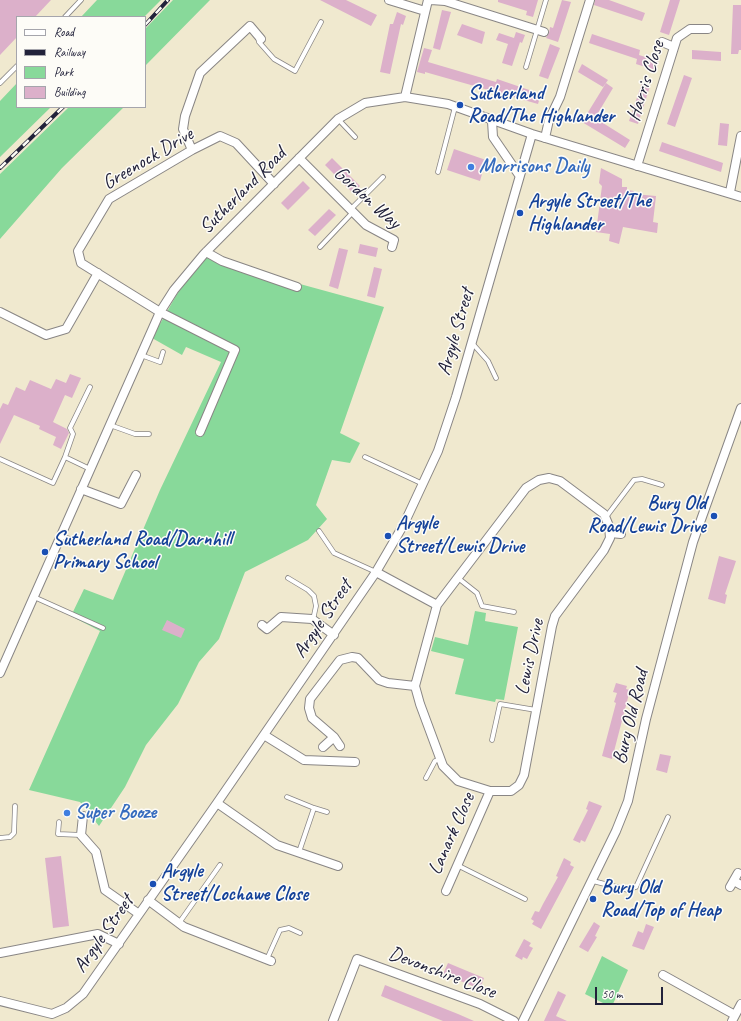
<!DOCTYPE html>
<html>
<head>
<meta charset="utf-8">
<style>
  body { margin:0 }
  #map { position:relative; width:741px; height:1021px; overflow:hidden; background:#f0e9cf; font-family:Caveat,sans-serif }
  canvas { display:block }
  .legend { position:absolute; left:16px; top:16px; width:130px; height:92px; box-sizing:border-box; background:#fdfcf7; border:1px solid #a5a5ac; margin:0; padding:5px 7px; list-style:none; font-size:12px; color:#22223b }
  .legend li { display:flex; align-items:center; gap:8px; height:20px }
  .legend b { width:20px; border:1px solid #a5a5ac }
  .scale { position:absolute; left:595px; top:987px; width:68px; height:18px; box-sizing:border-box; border:2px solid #22223b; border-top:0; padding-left:5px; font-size:12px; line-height:14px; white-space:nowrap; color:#22223b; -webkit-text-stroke:3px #fdfcf7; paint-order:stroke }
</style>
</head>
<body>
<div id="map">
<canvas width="741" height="1021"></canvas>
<ul class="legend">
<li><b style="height:5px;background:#fff"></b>Road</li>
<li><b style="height:5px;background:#22223b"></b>Railway</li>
<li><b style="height:11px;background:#88d99a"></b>Park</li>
<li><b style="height:11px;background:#dcb0ca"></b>Building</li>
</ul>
<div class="scale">50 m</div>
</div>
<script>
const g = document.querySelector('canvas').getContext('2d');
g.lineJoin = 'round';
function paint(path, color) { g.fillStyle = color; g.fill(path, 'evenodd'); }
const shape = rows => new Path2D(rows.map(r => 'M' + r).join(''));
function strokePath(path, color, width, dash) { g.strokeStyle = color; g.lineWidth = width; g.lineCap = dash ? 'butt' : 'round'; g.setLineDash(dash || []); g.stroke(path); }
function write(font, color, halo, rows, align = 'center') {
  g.font = font + ' Caveat,sans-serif'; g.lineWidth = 3; g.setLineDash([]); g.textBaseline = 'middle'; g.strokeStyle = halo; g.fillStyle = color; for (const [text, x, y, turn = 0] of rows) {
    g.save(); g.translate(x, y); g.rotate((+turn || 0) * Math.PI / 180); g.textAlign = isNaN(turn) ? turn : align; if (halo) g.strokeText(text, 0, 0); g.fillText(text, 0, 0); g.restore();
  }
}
paint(shape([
  [97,0,161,0,144,17,81,17],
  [173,0,210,0,145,66,145,29],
  [17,83,17,107,51,107,0,157,0,101],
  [69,107,124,107,62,168,0,239,0,174],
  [211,252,222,258,300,284,384,307,340,433,360,443,350,463,332,460,316,505,327,519,308,540,245,572,219,639,199,662,178,704,146,745,125,787,99,826,80,802,29,790,100,631,71,616,84,589,113,600,160,490,221,362,186,347,182,355,152,338,177,294,196,268],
  [475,611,486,613,485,621,518,627,504,700,496,699,495,702,455,694,464,659,431,651,435,637,468,645],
  [602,956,628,970,613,1004,607,1005,585,994]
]), '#88d99a');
paint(shape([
  [0,0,51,0,35,17,17,17,17,37,0,55],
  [320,0,346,0,377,15,371,26],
  [498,0,538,0,533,17,526,15,527,11,498,2],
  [562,0,571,2,558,42,546,38,549,33,550,27,553,28],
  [595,0,609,0,645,13,642,21,594,5],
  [670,0,680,0,669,35,660,32],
  [733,5,741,5,741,50,739,50,738,54,731,54],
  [442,10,451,12,440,50,433,48],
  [397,12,406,16,403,25,401,24,390,74,380,72,390,24,393,24],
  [462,24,485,32,482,44,457,35],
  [516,32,525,35,522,43,520,42,512,66,502,63,508,44,496,40,499,33,514,38],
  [592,34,640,50,639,55,658,61,655,70,636,64,637,59,589,43],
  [550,44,560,48,548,79,539,76],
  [424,48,432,50,428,62,496,82,497,79,541,94,538,104,425,72,425,74,417,72],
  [692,50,721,52,721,61,692,59],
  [582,64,608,80,603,87,578,72],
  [684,75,692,78,675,127,667,124],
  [606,83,613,88,595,118,630,140,625,148,582,122],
  [642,83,650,86,638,124,629,121],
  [720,123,729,124,727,146,718,145],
  [662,142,723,163,721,172,659,151],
  [454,149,486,160,480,181,447,170],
  [332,158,360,186,353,193,325,165],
  [601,168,622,179,622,187,627,187,627,190,634,191,634,194,656,196,653,222,658,223,657,233,623,227,619,244,609,241,610,234,596,232,602,186,599,183],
  [303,181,310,188,288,210,281,203],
  [329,209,336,215,315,236,308,230],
  [360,244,378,248,376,257,358,253],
  [339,248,348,250,338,289,329,286],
  [374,267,382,269,375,298,367,296],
  [70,374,81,378,72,398,65,395,53,422,67,429,69,433,61,449,53,445,56,437,39,429,40,426,14,415,0,444,0,409,3,403,8,405,16,387,25,391,30,380,51,389,56,379,66,383],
  [719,556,736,561,725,594,727,595,725,604,708,599],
  [167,620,185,629,181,638,162,630],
  [616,683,627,686,626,689,630,690,612,759,602,756,616,703,614,702,617,693,613,692],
  [660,754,671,756,667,773,656,770],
  [589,801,602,806,585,842,581,840,580,843,573,840,588,810,586,809],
  [61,856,69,926,53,928,45,858],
  [564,858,571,862,570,865,574,867,541,929,532,924,534,921,531,919,535,911,539,912,543,904,558,877,556,876],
  [594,922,600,926,595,936,597,937,588,952,579,947],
  [646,924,654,927,644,950,632,946,638,931,643,933],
  [524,939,531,943,529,946,533,948,527,959,523,957,522,960,515,956],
  [448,963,484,978,480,989,443,974],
  [385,985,458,1014,474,1021,443,1021,381,996],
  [558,991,566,995,556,1016,567,1021,544,1021]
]), '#dcb0ca');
const lane = shape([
  [65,17,81,0],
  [258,37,259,42,274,59,295,71,321,22],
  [526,67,546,0],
  [0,83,17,66],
  [338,119,355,137],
  [438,172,455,107],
  [351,209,383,177],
  [320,247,353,212],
  [472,343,488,361,496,378],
  [141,355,160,362,163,352],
  [110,425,135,434,149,434],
  [65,457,73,434,70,428,90,387],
  [365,457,423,484],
  [0,459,53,483,65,457,90,469],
  [606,517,634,480,642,479,662,485],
  [319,531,334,553,376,572],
  [60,536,80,542,99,542],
  [288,578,308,590,314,596,316,606,313,620],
  [458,578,477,593,482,606,514,612],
  [34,597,103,628],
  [492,740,500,704,536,710],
  [426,778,435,761,440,759],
  [287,797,314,808,299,852],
  [314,808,327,812],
  [59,822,58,834,81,835],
  [0,838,10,837,14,833,15,806],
  [457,865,525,899],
  [593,881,628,890,636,887,668,817],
  [179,923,220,865],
  [267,959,280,930,289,928,300,933]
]);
const street = shape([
  [389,0,425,11],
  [431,0,445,1,544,32],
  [662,42,674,47],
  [405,97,428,0],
  [492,121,493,137,519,175],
  [545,138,549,120,560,97,590,0],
  [192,150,183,129,185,116,200,73,250,26,261,39],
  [299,158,366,225,394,240,392,247],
  [637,166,677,38,690,29,708,29],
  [730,192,741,136],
  [206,252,222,261,297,287],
  [0,312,46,335,66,329,98,273],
  [200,432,235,350,160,312,81,263,78,251,109,199,192,150,220,136,236,143,274,184],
  [549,478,560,481,604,514,609,526,610,538,604,550,555,616,552,626,524,775,519,785,511,791,490,791,458,781,443,766,420,704,415,686,437,605,526,488,539,480,549,478],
  [81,489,121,504,136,475],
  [610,533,621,534],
  [376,572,437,605],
  [262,625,267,629,281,617,312,619,334,635],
  [0,673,160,312,174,290,204,254,338,119,365,103,405,97,448,104,532,134,741,197],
  [264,735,304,760,355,762],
  [340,746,334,737,312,718,309,708,310,699,340,660,352,657,358,658,379,680,388,683,415,686],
  [323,747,334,737],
  [217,803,277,845,338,866],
  [83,816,81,835,96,852,105,890,139,914],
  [734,881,741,885],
  [730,887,738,873],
  [446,891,490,791],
  [148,900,184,927,271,961],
  [0,953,98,934,119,944],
  [663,975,735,1015],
  [0,1001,52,1014,66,1008,83,994,217,803,376,572,404,524,438,451,456,397,532,134],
  [333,1021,357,959,480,1004,514,1021],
  [523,1021,616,831,628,801,646,719,693,542,741,408],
  [732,1021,741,1004]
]);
strokePath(lane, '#898685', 5.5);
strokePath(street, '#898685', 10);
strokePath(lane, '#fff', 4);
strokePath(street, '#fff', 8);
const rail = shape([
  [145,25,168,0],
  [0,168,63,107]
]);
strokePath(rail, '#22223b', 4);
strokePath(rail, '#fdfcf7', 2.5, [8]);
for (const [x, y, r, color] of [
  [460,105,4,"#1a4fb4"],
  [471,167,4,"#3f7fe0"],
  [520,213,4,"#1a4fb4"],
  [714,516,4,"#1a4fb4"],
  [388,536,4,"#1a4fb4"],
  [45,552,4,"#1a4fb4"],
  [67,813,4,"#3f7fe0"],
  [153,884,4,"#1a4fb4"],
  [593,899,4,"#1a4fb4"]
]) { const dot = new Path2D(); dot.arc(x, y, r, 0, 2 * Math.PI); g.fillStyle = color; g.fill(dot); strokePath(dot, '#fdfcf7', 1.5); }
write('20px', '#22223b', '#fdfcf7', [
  ["Harris Close",646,81,-72],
  ["Greenock Drive",148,159,-31],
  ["Sutherland Road",243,191,-45],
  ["Gordon Way",367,198,42],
  ["Argyle Street",456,332,-74],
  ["Argyle Street",323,619,-56],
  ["Lewis Drive",530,657,-78],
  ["Bury Old Road",631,717,-76],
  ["Lanark Close",452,834,-66],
  ["Argyle Street",104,934,-55],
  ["Devonshire Close",442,973,21]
]);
write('bold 20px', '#164399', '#fdfcf7', [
  ["Sutherland",468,94],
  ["Road/The Highlander",468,117],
  ["Argyle Street/The",528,202],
  ["Highlander",528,225],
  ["Bury Old",706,504,"right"],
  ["Road/Lewis Drive",706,527,"right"],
  ["Argyle",396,524],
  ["Street/Lewis Drive",396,547],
  ["Sutherland Road/Darnhill",53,540],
  ["Primary School",53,563],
  ["Argyle",161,872],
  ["Street/Lochawe Close",161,895],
  ["Bury Old",601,888],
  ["Road/Top of Heap",601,911]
], 'left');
write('bold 20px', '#366cbe', '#fdfcf7', [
  ["Morrisons Daily",479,167],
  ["Super Booze",75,813]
], 'left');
</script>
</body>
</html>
